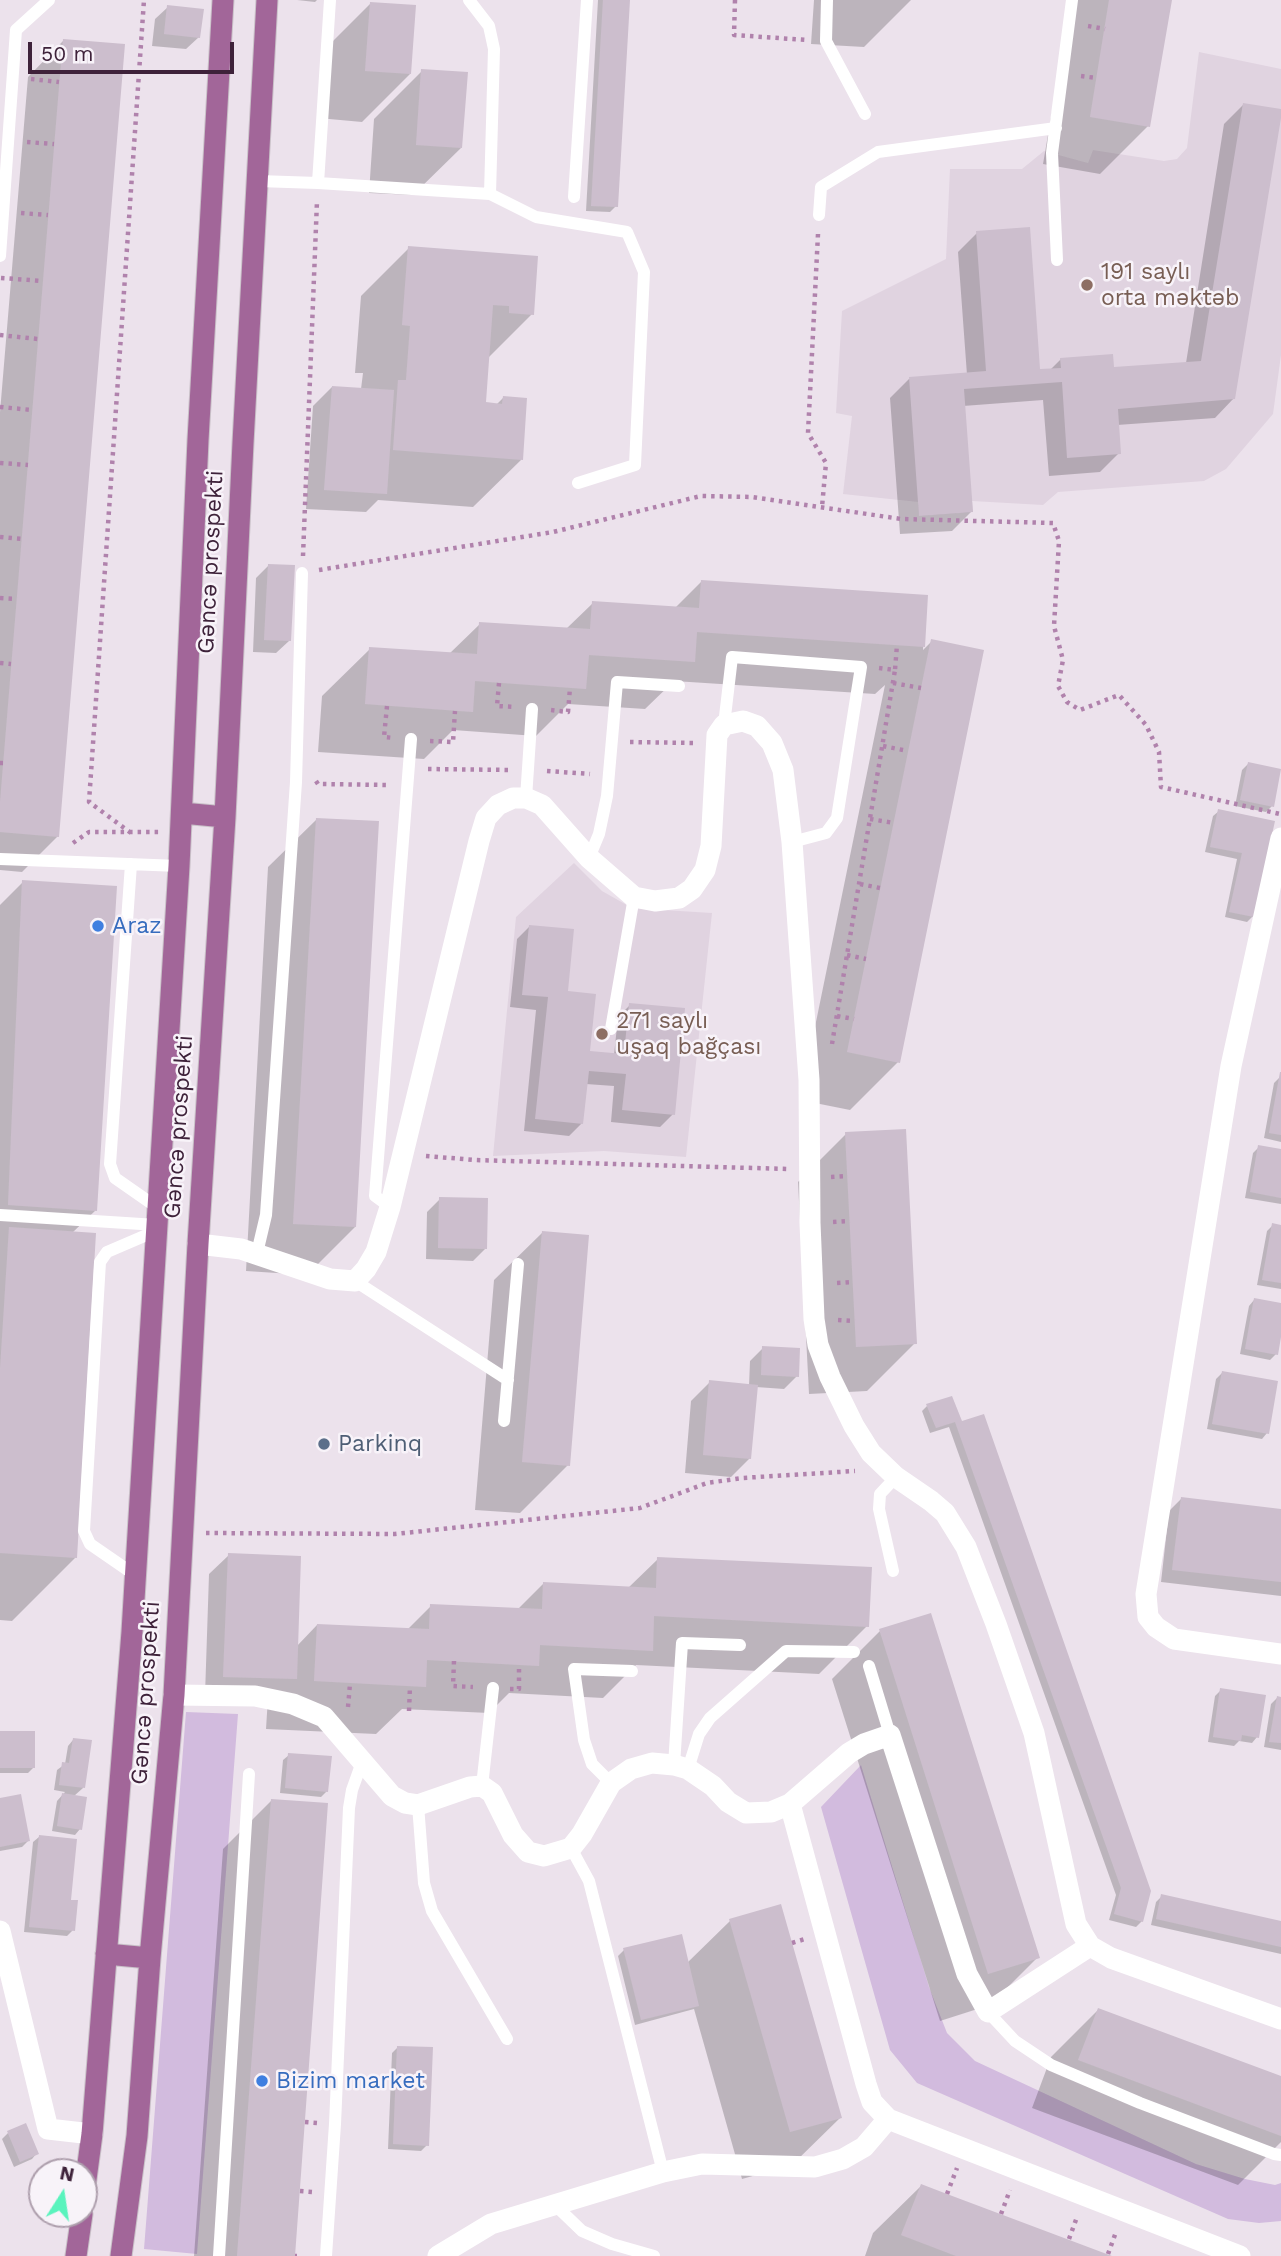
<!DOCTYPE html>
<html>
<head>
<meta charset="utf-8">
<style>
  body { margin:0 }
  #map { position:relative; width:1281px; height:2256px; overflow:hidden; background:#ece2ec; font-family:"Work Sans",sans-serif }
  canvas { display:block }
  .north { position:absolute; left:28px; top:2158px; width:70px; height:70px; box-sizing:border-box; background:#f8f3f9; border:2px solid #ae9fad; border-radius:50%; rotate:12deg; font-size:19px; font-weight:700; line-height:28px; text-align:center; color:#3e223a }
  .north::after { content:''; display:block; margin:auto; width:24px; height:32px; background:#5af3bd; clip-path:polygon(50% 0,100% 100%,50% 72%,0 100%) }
  .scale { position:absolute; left:28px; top:42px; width:206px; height:32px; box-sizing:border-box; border:4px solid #3e223a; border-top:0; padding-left:9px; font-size:21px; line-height:24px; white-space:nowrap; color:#3e223a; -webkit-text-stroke:5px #f8f3f9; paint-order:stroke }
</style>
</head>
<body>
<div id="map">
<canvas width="1281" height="2256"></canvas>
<div class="north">N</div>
<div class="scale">50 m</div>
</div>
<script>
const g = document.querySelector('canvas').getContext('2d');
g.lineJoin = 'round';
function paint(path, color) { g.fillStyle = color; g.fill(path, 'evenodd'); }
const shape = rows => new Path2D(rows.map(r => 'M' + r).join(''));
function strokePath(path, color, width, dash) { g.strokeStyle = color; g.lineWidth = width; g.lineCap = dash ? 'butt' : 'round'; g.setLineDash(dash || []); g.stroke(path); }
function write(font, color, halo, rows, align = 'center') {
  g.font = font + ' "Work Sans",sans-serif'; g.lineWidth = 5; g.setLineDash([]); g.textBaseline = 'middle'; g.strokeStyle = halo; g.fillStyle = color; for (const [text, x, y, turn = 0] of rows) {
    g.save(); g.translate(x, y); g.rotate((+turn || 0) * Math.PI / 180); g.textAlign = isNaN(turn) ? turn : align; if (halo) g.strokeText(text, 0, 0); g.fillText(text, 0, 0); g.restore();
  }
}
paint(shape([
  [1199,52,1281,69,1281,355,1273,414,1226,469,1204,481,1058,492,1043,505,972,501,973,512,919,516,918,502,843,494,852,416,836,413,842,311,946,259,950,169,1022,169,1044,151,1088,163,1093,150,1164,161,1177,159,1187,148],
  [574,863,602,891,632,908,712,913,686,1157,604,1151,493,1156,516,917]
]), '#e0d3e0');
paint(shape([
  [186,1712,238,1714,197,2254,144,2249],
  [861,1765,929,1987,947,2033,975,2061,1196,2164,1245,2179,1275,2185,1281,2183,1281,2221,1259,2223,1228,2219,917,2083,890,2050,821,1807]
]), '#d2bbde');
paint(shape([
  [297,0,317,0,315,2],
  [598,0,628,0,616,206,610,212,586,211],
  [814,0,911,0,864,47,811,44],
  [1071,0,1170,0,1148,126,1100,174,1043,164],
  [370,4,410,74,362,122,318,118,322,52],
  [168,7,199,37,186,49,152,46,155,19],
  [63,41,58,836,22,872,0,870,0,412,28,77],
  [422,71,461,148,413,195,369,193,374,119],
  [1243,105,1234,398,1215,418,1117,425,1119,453,1100,472,1049,476,1043,400,963,406,971,512,952,531,900,534,890,398,909,379,967,375,958,252,977,233,1039,371,1050,370,1061,359,1113,369,1186,363,1224,124],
  [409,248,532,314,487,359,484,404,496,405,503,398,521,460,473,507,378,500,366,512,306,509,313,406,332,387,361,389,363,373,355,373,361,296],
  [269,565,289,641,276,653,253,652,256,578],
  [701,582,926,596,923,650,932,641,898,1062,850,1110,800,1100,885,685,875,694,674,681,645,709,568,704,536,736,453,730,424,759,318,752,322,696,370,649,449,654,480,624,566,629,593,603,675,608],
  [1248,764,1272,806,1266,812,1235,806,1242,770],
  [1219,811,1272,822,1253,916,1247,922,1225,917,1237,859,1205,852,1213,816],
  [316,820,355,1227,307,1275,246,1271,268,867],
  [23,882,96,1210,72,1233,76,1557,12,1621,0,1620,0,905],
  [529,927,566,993,588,1052,614,1055,618,1017,630,1005,673,1114,660,1127,611,1122,614,1086,586,1084,582,1123,569,1136,524,1131,536,1010,510,1007,517,939],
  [1280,1077,1281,1077,1281,1142,1264,1138,1274,1083],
  [846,1134,915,1343,867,1391,809,1394,798,1182],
  [1259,1147,1281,1151,1281,1204,1245,1198,1253,1153],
  [440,1199,486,1248,473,1261,426,1259,427,1212],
  [1273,1225,1281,1227,1281,1289,1257,1285,1267,1231],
  [542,1233,568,1465,520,1513,475,1510,494,1280],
  [1254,1300,1281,1305,1281,1327,1276,1354,1270,1360,1240,1354,1249,1306],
  [763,1348,797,1376,784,1389,756,1387,750,1458,731,1477,685,1473,691,1401,710,1382,749,1386,750,1361],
  [1222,1373,1267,1433,1262,1439,1207,1429,1216,1379],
  [951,1398,1142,1921,1136,1927,1109,1920,1116,1895,949,1427,930,1433,922,1411,927,1406],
  [1181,1499,1281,1511,1281,1596,1161,1582,1169,1511],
  [229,1555,296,1647,317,1625,407,1630,431,1606,517,1610,543,1584,628,1588,658,1559,867,1626,819,1674,636,1665,603,1698,509,1693,489,1713,402,1709,376,1734,266,1729,268,1697,205,1695,209,1574],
  [880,1631,1038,1957,990,2005,940,2021,832,1679],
  [1221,1690,1257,1737,1252,1743,1239,1741,1234,1746,1208,1742,1215,1696],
  [1277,1698,1281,1698,1281,1750,1264,1747,1271,1704],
  [0,1733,34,1767,28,1773,0,1773],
  [73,1740,83,1788,74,1796,80,1829,75,1835,52,1831,57,1801,65,1792,54,1790,57,1770,65,1764,68,1746],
  [289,1755,327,1791,321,1797,280,1793,283,1760],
  [0,1800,28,1841,22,1847,0,1851],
  [271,1801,294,2256,194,2256,223,1849],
  [39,1837,69,1901,73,1930,67,1936,24,1932,33,1842],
  [1162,1896,1281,1923,1281,1954,1151,1925,1156,1902],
  [730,1921,840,2118,792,2165,742,2179,694,2009,635,2025,618,1956,624,1950,687,1963],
  [1098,2010,1281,2078,1281,2142,1238,2185,1032,2108,1051,2057],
  [398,2047,427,2145,421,2151,388,2149,392,2053],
  [25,2125,37,2153,32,2159,14,2167,2,2139,8,2133],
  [921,2186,1108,2256,865,2256,873,2233]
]), '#0003');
paint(shape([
  [603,0,630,0,618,207,591,206],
  [1109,0,1172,0,1150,127,1090,117],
  [370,2,416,5,411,74,365,71],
  [167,5,204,9,200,38,164,34],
  [63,39,125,44,59,837,0,832,0,802],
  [421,69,468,72,462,148,416,145],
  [1243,103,1281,109,1281,118,1235,399,1118,409,1121,454,1067,458,1062,382,964,389,973,512,919,516,909,377,986,371,976,231,1030,227,1040,369,1061,368,1060,358,1113,354,1114,367,1201,361],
  [408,246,538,256,534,315,509,313,509,306,493,305,486,402,502,404,503,396,527,398,523,460,393,450,398,380,406,380,410,326,402,325],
  [332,386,394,390,387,494,324,490],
  [268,564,295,565,291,641,264,640],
  [701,580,928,595,925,647,697,632,695,662,589,655,586,689,475,681,473,712,365,704,369,647,477,654,479,622,590,629,592,601,699,608],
  [931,639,984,650,900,1063,847,1052],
  [1248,762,1281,769,1274,807,1240,800],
  [1218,809,1275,821,1254,917,1229,912,1242,853,1210,847],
  [316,818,379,821,356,1227,293,1224],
  [22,880,117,886,97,1211,8,1205],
  [529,925,574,929,568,991,596,994,590,1051,624,1054,629,1003,685,1008,675,1115,622,1110,626,1074,589,1071,583,1124,535,1119,548,997,522,995],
  [1280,1072,1281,1072,1281,1135,1269,1133],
  [906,1129,917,1344,856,1347,845,1132],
  [1258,1145,1281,1149,1281,1198,1250,1192],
  [439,1197,488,1198,487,1249,438,1248],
  [1272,1223,1281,1225,1281,1283,1262,1280],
  [9,1227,96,1233,77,1558,0,1553,0,1369],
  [542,1231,589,1235,570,1466,522,1462],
  [1254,1298,1281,1303,1281,1337,1278,1355,1245,1349],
  [762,1346,800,1348,799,1377,761,1375],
  [1222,1371,1278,1381,1269,1434,1212,1424],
  [709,1380,758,1385,751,1459,703,1455],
  [952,1396,962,1421,984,1414,1151,1891,1143,1922,1114,1914,1121,1888,955,1422,936,1428,926,1404],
  [1181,1497,1281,1509,1281,1582,1172,1570],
  [228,1553,301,1556,297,1679,223,1677],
  [657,1557,872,1567,869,1627,654,1616,653,1651,540,1645,539,1666,427,1660,426,1687,314,1681,317,1624,429,1629,430,1604,542,1609,543,1582,656,1588],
  [931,1613,1040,1958,988,1974,879,1629],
  [1220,1688,1266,1695,1259,1738,1242,1735,1241,1741,1213,1737],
  [1277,1696,1281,1697,1281,1743,1269,1742],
  [0,1731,35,1731,35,1768,0,1768],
  [73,1738,92,1740,85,1788,59,1785,62,1762,69,1763],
  [288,1753,332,1756,328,1792,285,1788],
  [62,1793,87,1797,82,1830,57,1826],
  [21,1794,30,1841,0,1847,0,1798],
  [271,1799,328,1803,315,1983,295,2256,237,2256],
  [39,1835,77,1839,71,1900,78,1900,75,1931,29,1927],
  [1161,1894,1281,1921,1281,1947,1156,1919],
  [781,1904,842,2118,790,2132,729,1919],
  [682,1934,699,2006,641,2020,623,1948],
  [1098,2008,1281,2076,1281,2136,1078,2060],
  [397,2046,433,2047,429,2146,393,2144],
  [26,2123,39,2154,20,2162,7,2131],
  [921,2184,947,2194,1112,2256,956,2256,901,2235]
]), '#ccbecd');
const primary = shape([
  [182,813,225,817],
  [106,1954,150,1958],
  [84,2194,92,2134,132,1632,179,866,198,440,223,0],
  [76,2256,82,2214],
  [121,2256,137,2136,150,1958,174,1695,198,1244,225,817,243,443,267,0]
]);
strokePath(primary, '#c9c1c8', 23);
strokePath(shape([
  [735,0,734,35,807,40],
  [1088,26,1105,29],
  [1081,76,1096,78],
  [31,79,59,82],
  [27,142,54,144],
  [21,213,48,215],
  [818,234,808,433,826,463,822,507],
  [1,278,43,281],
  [0,335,38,339],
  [0,407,32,410],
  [0,463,28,465],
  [0,537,22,539],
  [303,556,317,201],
  [319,570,553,532,701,496,752,497,901,519,1053,523,1059,541,1054,626,1063,660,1058,686,1067,702,1080,710,1119,695,1146,725,1159,752,1161,787,1280,814],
  [0,598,17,599],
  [0,663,11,664],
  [879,668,895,670,897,645],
  [499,683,497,706,515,707],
  [893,683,921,688],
  [387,706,384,737,394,738],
  [551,710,568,712,570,688],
  [430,741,453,742,455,711],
  [630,742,695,743],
  [883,746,908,751],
  [0,763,3,763],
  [428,769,510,770],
  [547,771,590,774],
  [316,781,318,784,390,785],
  [870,819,894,823],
  [131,833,89,802,144,0],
  [73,843,89,832,159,832],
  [860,884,880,888],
  [847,955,866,959],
  [837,1016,854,1019],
  [832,1044,895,670],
  [426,1156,475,1160,788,1169],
  [831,1177,848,1176],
  [833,1222,850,1221],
  [837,1283,853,1282],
  [838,1320,855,1321],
  [206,1533,395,1534,640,1508,707,1483,742,1478,855,1471],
  [454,1661,453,1686,473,1687],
  [510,1689,519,1689,519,1665],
  [348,1707,350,1684],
  [409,1711,410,1686],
  [792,1943,805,1939],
  [305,2122,318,2123],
  [300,2191,313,2192],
  [947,2194,957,2168],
  [1001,2214,1010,2190],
  [1069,2239,1077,2217],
  [1108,2254,1116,2232],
  [295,2256,297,2256]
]), '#b082ac', 4.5, [3.5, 5]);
strokePath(shape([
  [469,0,489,26,494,49,490,194],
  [827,0,826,41,865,114],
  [258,181,318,183,490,194,536,217,627,232,644,272,635,465,578,483],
  [318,183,330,0],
  [574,197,587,0],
  [819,215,821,187,878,152,1056,128],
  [0,256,16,30,49,0],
  [1057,260,1052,153,1072,0],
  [724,725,732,657,861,667,837,818,826,833,792,842],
  [526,798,532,709],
  [589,858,599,834,607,796,617,682,679,686],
  [0,859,179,866],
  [131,864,110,1164,115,1178,158,1208],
  [611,1029,634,897],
  [390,1207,375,1196,411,739],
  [0,1215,157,1225],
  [257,1253,266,1215,296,782,302,573],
  [355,1281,508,1380],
  [504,1421,518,1264],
  [893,1571,879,1509,880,1494,896,1477],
  [135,1575,90,1544,84,1531,100,1262,107,1252,156,1231],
  [869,1666,890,1735],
  [674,1765,682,1643,740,1645],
  [688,1769,699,1734,710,1718,786,1651,854,1652],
  [611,1783,592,1764,584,1740,574,1669,632,1671],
  [482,1786,493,1688],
  [418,1805,424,1883,432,1911,507,2039],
  [571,1848,589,1881,663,2172],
  [988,2012,1015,2041,1051,2065,1140,2103,1274,2154,1281,2155],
  [554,2204,582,2231,612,2244,654,2256],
  [219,2256,249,1774],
  [326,2256,335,2124,349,1808,352,1790,362,1762]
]), '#fff', 12);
strokePath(shape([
  [1281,838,1231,1066,1146,1594,1148,1617,1156,1627,1174,1639,1281,1654],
  [198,1244,241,1249,330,1279,355,1281,366,1269,376,1252,390,1207,479,841,486,818,498,805,513,798,526,798,542,805,589,858,634,897,655,901,679,898,692,889,705,870,711,846,717,735,724,725,743,721,757,726,772,743,783,770,792,842,809,1080,810,1223,814,1319,818,1345,830,1377,854,1426,871,1453,896,1477,931,1501,945,1513,966,1547,996,1624,1034,1733,1076,1924,1090,1946,1111,1958,1281,2019],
  [174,1695,255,1696,293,1704,324,1717,392,1796,405,1803,418,1805,470,1787,482,1786,492,1793,513,1835,528,1852,544,1856,571,1848,582,1834,611,1783,631,1769,652,1763,674,1765,688,1769,713,1786,728,1802,746,1813,771,1812,790,1804,849,1753,864,1744,890,1735,967,1974,988,2012,1090,1946],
  [790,1804,866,2084,872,2102,888,2119],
  [0,1931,48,2129,92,2134],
  [438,2256,491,2224,663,2172,702,2164,815,2167,843,2159,864,2147,888,2119,1240,2256]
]), '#fff', 21);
strokePath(primary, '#a26699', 21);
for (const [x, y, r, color] of [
  [1087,285,7,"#8d6e63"],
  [98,926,7,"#3f7fe0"],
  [602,1034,7,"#8d6e63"],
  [324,1444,7,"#5c6f8a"],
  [262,2081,7,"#3f7fe0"]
]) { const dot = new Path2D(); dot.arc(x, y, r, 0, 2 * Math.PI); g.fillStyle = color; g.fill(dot); strokePath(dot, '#f8f3f9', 2.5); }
write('23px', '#785e54', '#f8f3f9', [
  ["191 saylı",1101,272],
  ["orta məktəb",1101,298],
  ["271 saylı",616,1021],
  ["uşaq bağçası",616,1047]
], 'left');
write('23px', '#3e223a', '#f8f3f9', [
  ["Gəncə prospekti",211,562,-87],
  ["Gəncə prospekti",179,1127,-86],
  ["Gəncə prospekti",146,1693,-86]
]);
write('23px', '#366cbe', '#f8f3f9', [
  ["Araz",112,926],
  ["Bizim market",276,2081]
], 'left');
write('23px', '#4e5e75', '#f8f3f9', [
  ["Parkinq",338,1444]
], 'left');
</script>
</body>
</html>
